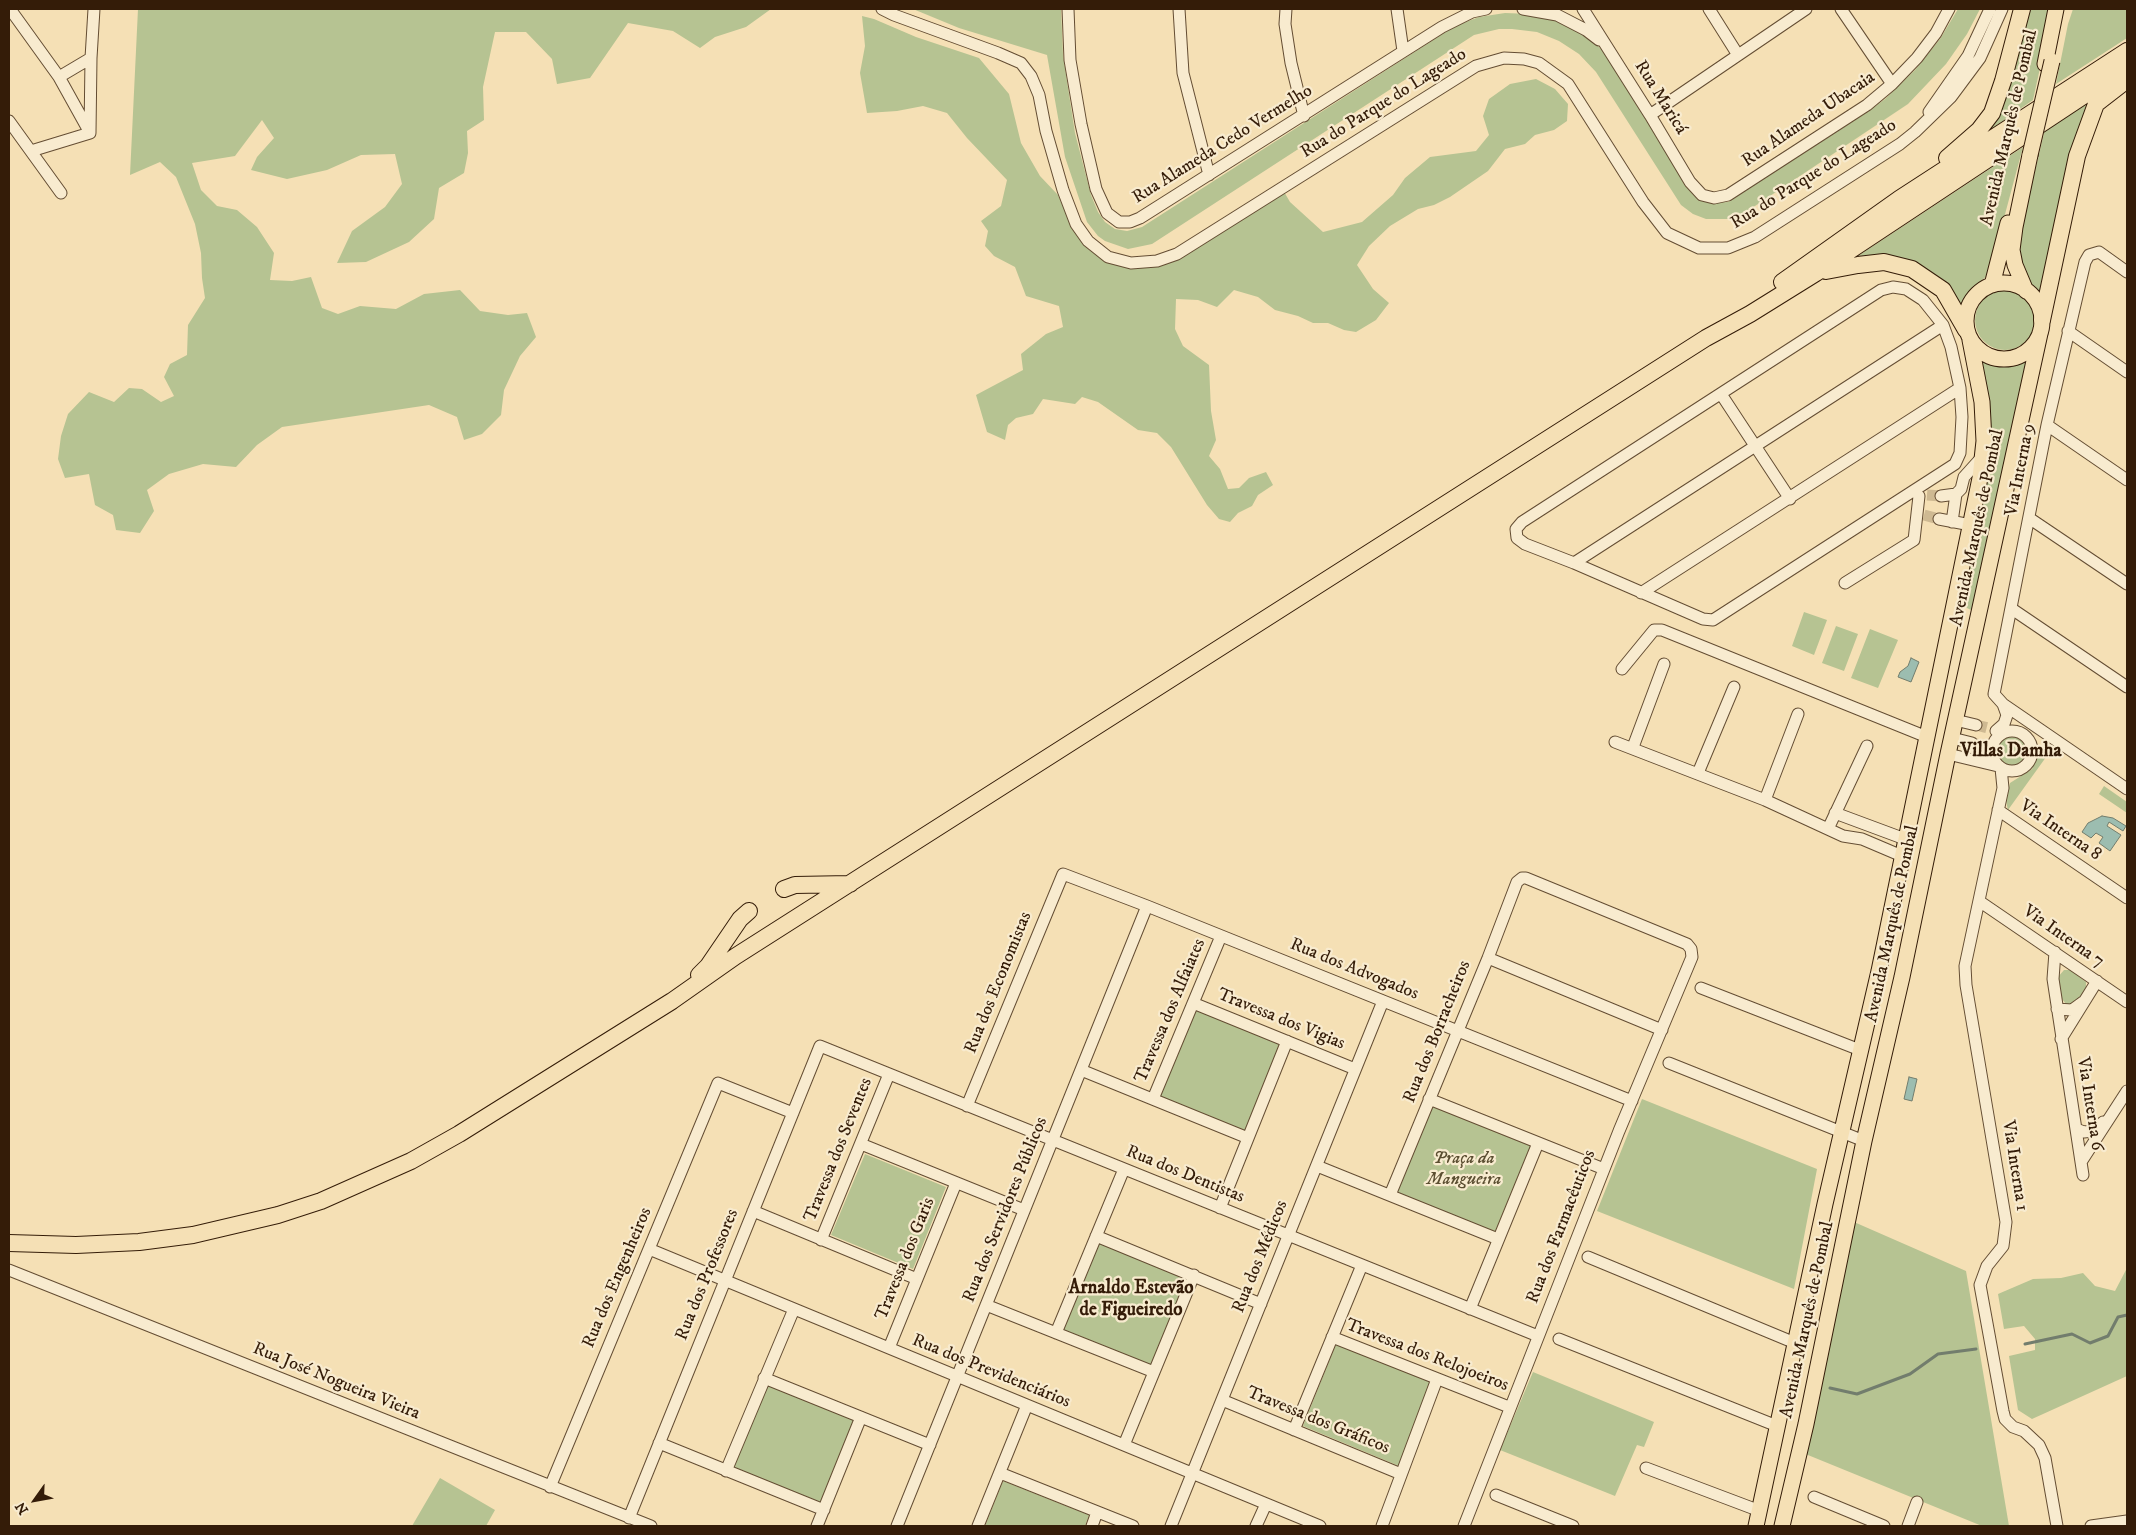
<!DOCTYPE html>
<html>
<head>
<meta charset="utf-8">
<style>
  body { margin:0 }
  #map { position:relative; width:2136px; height:1535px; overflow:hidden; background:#f5e0b5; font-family:"IM FELL DW Pica",serif }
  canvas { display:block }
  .frame { position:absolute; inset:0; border:10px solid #341c08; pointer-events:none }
  .north { position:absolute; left:10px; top:1475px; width:50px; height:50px; -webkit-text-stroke:4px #f8ebcf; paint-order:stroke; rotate:238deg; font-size:14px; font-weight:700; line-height:20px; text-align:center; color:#341c08 }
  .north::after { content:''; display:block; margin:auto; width:18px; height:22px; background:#341c08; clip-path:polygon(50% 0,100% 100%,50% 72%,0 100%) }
</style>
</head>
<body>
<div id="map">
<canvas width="2136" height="1535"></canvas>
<div class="frame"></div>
<div class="north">N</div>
</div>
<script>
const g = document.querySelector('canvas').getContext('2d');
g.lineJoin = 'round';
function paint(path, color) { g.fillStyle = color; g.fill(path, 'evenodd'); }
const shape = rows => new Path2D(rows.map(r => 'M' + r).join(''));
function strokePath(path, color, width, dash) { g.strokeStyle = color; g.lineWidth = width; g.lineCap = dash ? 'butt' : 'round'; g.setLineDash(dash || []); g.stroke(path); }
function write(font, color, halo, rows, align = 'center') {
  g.font = font + ' "IM FELL DW Pica",serif'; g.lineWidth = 4.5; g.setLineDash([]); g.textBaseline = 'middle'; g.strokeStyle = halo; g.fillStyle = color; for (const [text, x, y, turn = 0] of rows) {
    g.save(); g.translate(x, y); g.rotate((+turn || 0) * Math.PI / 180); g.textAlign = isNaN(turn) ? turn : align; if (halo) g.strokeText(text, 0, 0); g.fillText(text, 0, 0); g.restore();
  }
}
paint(shape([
  [138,9,771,9,746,27,715,37,700,48,673,31,628,23,590,78,557,84,552,59,526,32,495,32,483,87,484,120,467,131,468,153,464,173,439,188,434,219,409,242,366,262,337,263,352,231,385,207,402,184,395,154,361,155,327,170,287,179,251,170,257,157,274,138,262,120,235,156,192,163,201,190,217,206,237,210,257,227,274,253,270,280,292,281,311,277,322,308,338,314,360,306,396,309,424,294,460,290,480,311,508,315,527,313,536,337,520,356,504,390,501,415,482,434,464,440,457,417,429,405,282,427,257,445,236,467,203,464,169,474,147,490,154,511,140,533,116,530,113,515,95,505,89,474,65,478,58,459,61,436,68,414,89,392,114,402,129,388,142,389,161,402,174,396,164,377,170,364,187,355,188,325,205,298,202,278,201,253,195,224,176,177,160,162,130,175],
  [913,9,1061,9,1063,55,1075,133,1091,195,1098,212,1105,222,1115,229,1127,231,1142,227,1455,26,1479,17,1505,13,1531,14,1555,20,1577,31,1597,45,1606,54,1694,195,1709,203,1728,202,1869,111,1885,99,1915,70,1940,39,1958,9,1980,9,1967,34,1946,64,1908,104,1740,216,1732,219,1706,219,1693,214,1681,205,1596,72,1579,54,1559,41,1537,32,1512,29,1499,29,1474,35,1152,244,1128,249,1105,241,1098,236,1087,222,1065,157,1047,55,959,28],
  [2025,9,2053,9,2033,100,1987,132],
  [2073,9,2127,9,2127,38,2056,84,2068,24],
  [862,16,874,19,916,37,979,58,1009,94,1021,143,1040,176,1058,195,1071,225,1113,261,1167,263,1283,190,1290,202,1323,232,1362,222,1393,195,1405,178,1430,157,1476,151,1489,135,1483,116,1489,99,1510,84,1536,79,1555,89,1568,104,1567,121,1554,130,1535,135,1525,144,1505,149,1488,171,1450,197,1434,205,1418,209,1390,226,1369,246,1357,265,1373,289,1389,303,1376,320,1356,332,1344,330,1328,323,1313,323,1298,316,1275,310,1258,297,1234,290,1217,307,1198,300,1176,299,1175,329,1183,346,1209,365,1211,411,1216,440,1209,456,1220,469,1228,489,1239,488,1249,478,1266,472,1273,485,1258,495,1252,506,1238,513,1230,522,1219,519,1207,505,1171,447,1157,433,1138,430,1098,402,1082,397,1075,404,1043,399,1033,414,1016,418,1008,425,1005,440,987,432,976,395,1023,370,1021,354,1046,334,1063,327,1059,306,1026,296,1015,267,994,256,985,246,988,231,981,221,1001,206,1007,180,967,138,947,113,923,106,897,111,867,113,860,73,865,46],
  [2095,97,2042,294,2030,283,2022,269,2018,242,2045,129],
  [2023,147,1989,274,1971,290,1962,306,1949,288,1880,255,1858,256],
  '1975 320a30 30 0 1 1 60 0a30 30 0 1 1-60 0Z',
  [2030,353,1975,612,1961,605,1990,464,1990,407,1979,356,1991,362,2003,364,2015,362],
  [1804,612,1827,620,1814,655,1792,646],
  [1836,626,1858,634,1844,671,1822,663],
  [1870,629,1898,640,1878,688,1851,678],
  '1996 752a16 16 0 1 1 32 0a16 16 0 1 1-32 0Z',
  [2048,744,2054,746,2008,810,2006,801,2010,783,2032,769,2039,749],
  [2104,786,2127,802,2127,813,2099,794],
  [2064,970,2070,970,2086,982,2086,989,2077,1002,2073,1004,2066,1004,2062,999,2058,977],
  [1196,1009,1280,1044,1246,1132,1159,1096],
  [1642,1099,1817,1169,1794,1289,1597,1211],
  [1433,1106,1531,1145,1495,1232,1397,1192],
  [865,1154,946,1187,913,1269,831,1235],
  [1854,1222,1966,1271,2009,1526,1982,1526,1803,1453],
  [1098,1242,1188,1278,1151,1366,1063,1330],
  [2127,1268,2127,1376,2032,1419,2018,1410,2009,1356,2035,1350,2035,1339,2024,1326,2004,1329,1998,1294,2033,1279,2061,1278,2083,1273,2095,1286,2115,1291],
  [1336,1344,1432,1383,1399,1466,1303,1426],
  [1533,1372,1654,1422,1644,1447,1637,1445,1615,1496,1500,1450],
  [767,1385,854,1420,820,1503,733,1468],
  [440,1478,495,1510,486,1526,412,1526],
  [1003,1481,1089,1515,1085,1526,985,1526]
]), '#b6c392');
const water = shape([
  [1911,658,1919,662,1911,682,1898,677,1900,672,1908,666,1911,658],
  [2102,816,2113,818,2126,826,2123,831,2109,822,2107,826,2121,835,2110,851,2099,843,2103,837,2096,833,2091,838,2082,832,2088,823,2102,816],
  [1909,1077,1917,1079,1912,1101,1904,1099,1909,1077]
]);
paint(water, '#9cbdb0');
strokePath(water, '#727d6d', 1);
strokePath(shape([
  [2025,1344,2072,1334,2090,1343,2108,1336,2118,1317,2127,1315],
  [1830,1388,1857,1394,1910,1374,1938,1354,1976,1349]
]), '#727d6d', 3);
strokePath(shape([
  [1927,495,1941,496],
  [1924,515,1939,519],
  [1976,725,1988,728],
  [1972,743,1984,746]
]), '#ceb992', 11, [11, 5.5]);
const minor = shape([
  [10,9,59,77,89,131],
  [882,9,894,15,998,53,1021,63,1031,76,1039,95,1046,131,1063,190,1076,224,1088,241,1108,257,1131,263,1157,261,1177,254,1476,66,1504,58,1524,59,1539,63,1568,84,1643,202,1667,233,1699,248,1728,248,1755,237,1900,144,1915,132,1951,97,1980,58,2002,9],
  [1068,9,1070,60,1081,124,1096,189,1107,213,1119,222,1130,222,1140,218,1442,27,1472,12,1486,9],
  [1179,9,1183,73,1209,175],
  [1286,9,1285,24,1291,63,1304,116],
  [1397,9,1403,51],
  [1523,9,1557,15,1586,30,1599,40],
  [1583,9,1650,115,1690,182,1702,195,1714,198,1728,195,1867,105,1892,84,1917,58,1936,33,1949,9],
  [1709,9,1738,55],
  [1841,9,1892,84],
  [59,77,91,58],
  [1929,112,1968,56,1990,9],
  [1650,115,1806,9],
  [9,121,61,193],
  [31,151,90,133,91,58,94,9],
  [2127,272,2099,252,2089,255,2085,262,2047,425,1994,694,2003,704,2127,789],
  [1893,287,1906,289,1923,300,1943,325,1951,347,1960,388,1962,417,1960,453,1955,464,1713,620,1703,619,1574,563,1525,544,1517,538,1516,529,1522,522,1881,290,1893,287],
  [2068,331,2127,372],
  [1721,394,1790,499],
  [2047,425,2127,480],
  [1941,496,1956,494],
  [2029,518,2127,584],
  [1939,519,1971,525],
  [1952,522,1956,494,1961,489,1964,477,1982,457],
  [1574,563,1943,325],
  [1845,583,1914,540,1919,496],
  [1641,593,1960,388],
  [2012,609,2127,687],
  [1622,669,1654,630,1662,630,1927,737],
  [1955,720,1976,725],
  '1992 751a20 20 0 1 1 40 0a20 20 0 1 1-40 0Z',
  [1996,731,2004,724,2007,715,2003,704],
  [1952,738,1972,743],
  [1615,742,1765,800,1843,836,1862,839,1902,856],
  [1633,747,1664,664],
  [1948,754,1998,766],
  [2001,768,2003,788,1965,966,1966,985,2006,1222,2003,1246,1987,1266,1980,1285,2003,1411,2005,1419,2013,1427,2024,1431,2039,1445,2045,1458,2057,1526],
  [1698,773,1734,687],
  [1765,800,1798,714],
  [1998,810,2127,898],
  [1835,813,1905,839],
  [1828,829,1867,746],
  [1979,901,2127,1002],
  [2055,952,2053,979,2083,1175],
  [1488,958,1662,1030],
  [1701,988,1860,1050],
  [1193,1003,1355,1069],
  [2057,1009,2072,1010,2083,1002],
  [2061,1039,2097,981],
  [1669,1063,1864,1141],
  [1081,1070,1248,1138],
  [1153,1099,1221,936],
  [1429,1099,1604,1169],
  [967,1106,1063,874,1147,906,1632,1101],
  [2076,1129,2084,1132,2093,1131,2103,1122],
  [861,1144,1024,1210],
  [2081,1162,2127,1091],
  [1317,1166,1498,1239],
  [1390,1195,1488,958,1517,882,1522,878,1526,878,1687,944,1691,949,1692,957,1619,1131,1464,1526],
  [1220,1208,1287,1041],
  [753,1211,917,1279],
  [1096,1236,1261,1304],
  [821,1240,889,1074],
  [649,1249,1320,1526],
  [1588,1257,1795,1343],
  [9,1270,651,1526],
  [986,1305,1154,1372],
  [1470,1309,1538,1143],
  [1056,1333,1124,1169],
  [1332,1337,1509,1407],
  [1559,1339,1777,1426],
  [889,1348,956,1183],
  [764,1378,930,1445],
  [1222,1400,1401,1474],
  [1294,1430,1362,1265],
  [659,1443,824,1510],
  [1124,1445,1194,1275],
  [1646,1468,1760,1511],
  [726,1471,794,1309],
  [1000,1473,1133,1526],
  [550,1487,718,1083,793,1113],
  [1496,1495,1573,1526],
  [1814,1497,1884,1526],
  [629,1518,820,1046,1538,1336],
  [817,1526,861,1417],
  [897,1526,1147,906],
  [978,1526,1027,1405],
  [1092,1526,1097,1512],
  [1171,1526,1383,1001],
  [1256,1526,1266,1504],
  [1382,1526,1437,1379],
  [1908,1526,1917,1502],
  [2091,1526,2127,1521]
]);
const major = shape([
  [2045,64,2056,9],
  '1966 321a38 38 0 1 1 76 0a38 38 0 1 1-76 0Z',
  [1992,285,2008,223],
  [2026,291,2015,265,2012,250,2015,227,2030,155],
  [1756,1526,1825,1204,1879,971,1980,478,1984,441,1982,402,1970,340],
  [1782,1526,1806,1424,1864,1141,1902,977,1948,754,2041,329]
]);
const highway = shape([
  [1947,158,1979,130,1992,113,2003,81,2022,9],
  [1826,271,1858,265,1884,262,1912,269,1943,290,1966,330],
  [1782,282,1899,199,2127,51],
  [2042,320,2077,156,2096,104,2127,80],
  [784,889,795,885,850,884],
  [699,975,708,966,740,919,749,911],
  [9,1243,76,1245,139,1242,193,1235,278,1215,321,1201,411,1161,459,1134,672,1001,736,956,1706,338,1750,314,1816,273,2127,67]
]);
strokePath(minor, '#644d33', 13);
strokePath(major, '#341c08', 17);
strokePath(highway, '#341c08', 18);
strokePath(minor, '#f8ebcf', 11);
strokePath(major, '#f5e0b5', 15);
strokePath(highway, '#f5e0b5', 16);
const majorBridge = shape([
  [2030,155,2052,61]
]);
strokePath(majorBridge, '#341c08', 17, []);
strokePath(majorBridge, '#f5e0b5', 15);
write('18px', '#341c08', '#f8ebcf', [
  ["Rua Maricá",1660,98,58],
  ["Rua do Parque do Lageado",1384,104,-32],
  ["Rua Alameda Ubacaia",1809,120,-34],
  ["Avenida Marquês de Pombal",2010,128,-77],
  ["Rua Alameda Cedo Vermelho",1223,145,-32],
  ["Rua do Parque do Lageado",1814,175,-32],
  ["Via Interna 9",2021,470,-79],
  ["Avenida Marquês de Pombal",1978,528,-78],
  ["Via Interna 8",2060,831,34],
  ["Avenida Marquês de Pombal",1893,924,-78],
  ["Via Interna 7",2063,937,35],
  ["Rua dos Advogados",1354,970,22],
  ["Rua dos Economistas",999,983,-68],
  ["Travessa dos Alfaiates",1171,1011,-67],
  ["Travessa dos Vigias",1281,1020,22],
  ["Rua dos Borracheiros",1438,1032,-68],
  ["Via Interna 6",2089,1104,81],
  ["Travessa dos Seventes",839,1150,-68],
  ["Via Interna 1",2014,1166,81],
  ["Rua dos Dentistas",1185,1175,22],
  ["Rua dos Servidores Públicos",1006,1210,-68],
  ["Rua dos Farmacêuticos",1562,1227,-69],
  ["Rua dos Médicos",1261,1257,-68],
  ["Travessa dos Garis",906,1259,-68],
  ["Rua dos Professores",708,1275,-68],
  ["Rua dos Engenheiros",618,1278,-67],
  ["Avenida Marquês de Pombal",1808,1320,-78],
  ["Travessa dos Relojoeiros",1427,1356,21],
  ["Rua dos Previdenciários",991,1372,22],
  ["Rua José Nogueira Vieira",336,1382,22],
  ["Travessa dos Gráficos",1318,1421,22]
]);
write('italic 18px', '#5b4e31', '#f8ebcf', [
  ["Praça da",1464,1159],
  ["Mangueira",1464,1180]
]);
write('bold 19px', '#341c08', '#f8ebcf', [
  ["Villas Damha",2011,752],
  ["Arnaldo Estevão",1131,1289],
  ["de Figueiredo",1131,1311]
]);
</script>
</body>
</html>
